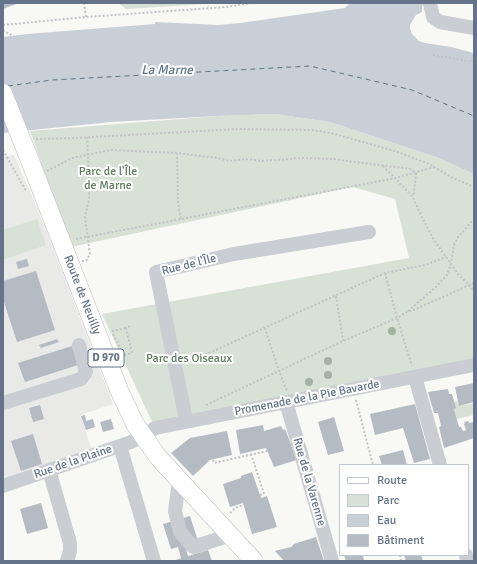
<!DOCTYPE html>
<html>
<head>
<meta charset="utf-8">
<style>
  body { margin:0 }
  #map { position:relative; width:477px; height:564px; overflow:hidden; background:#f8f8f5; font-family:Signika,sans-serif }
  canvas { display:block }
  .frame { position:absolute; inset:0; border:4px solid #647389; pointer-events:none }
  .legend { position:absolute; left:339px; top:464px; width:130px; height:92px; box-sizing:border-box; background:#fff; border:1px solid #c1c7d0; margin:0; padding:5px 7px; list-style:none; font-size:12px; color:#647389 }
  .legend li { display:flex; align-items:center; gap:8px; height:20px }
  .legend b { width:20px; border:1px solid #c1c7d0 }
</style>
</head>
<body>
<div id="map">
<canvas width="477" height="564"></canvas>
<div class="frame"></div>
<ul class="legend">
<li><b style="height:5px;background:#fff"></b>Route</li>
<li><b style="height:11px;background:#d8e1d6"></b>Parc</li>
<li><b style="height:11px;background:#c8cfd6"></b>Eau</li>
<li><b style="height:11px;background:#b5bbc2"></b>Bâtiment</li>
</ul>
</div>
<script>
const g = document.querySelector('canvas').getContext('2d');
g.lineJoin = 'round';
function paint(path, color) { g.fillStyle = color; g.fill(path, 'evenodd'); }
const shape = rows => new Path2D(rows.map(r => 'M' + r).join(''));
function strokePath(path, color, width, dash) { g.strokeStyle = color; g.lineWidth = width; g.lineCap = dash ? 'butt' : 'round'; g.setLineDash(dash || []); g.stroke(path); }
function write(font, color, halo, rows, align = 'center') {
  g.font = font + ' Signika,sans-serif'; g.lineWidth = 4; g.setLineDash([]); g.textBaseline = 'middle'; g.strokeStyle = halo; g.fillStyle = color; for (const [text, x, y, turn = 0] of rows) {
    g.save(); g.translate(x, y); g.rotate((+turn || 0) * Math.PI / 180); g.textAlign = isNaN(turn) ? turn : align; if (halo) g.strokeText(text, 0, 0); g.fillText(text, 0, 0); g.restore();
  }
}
paint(shape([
  [14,155,44,224,113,404,81,415,93,455,3,486,3,157]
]), '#e9e9e8');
paint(shape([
  [118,3,222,3,126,9],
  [275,114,330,122,436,157,474,174,474,366,155,428,102,314,409,258,395,199,352,187,71,247,30,131,217,116],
  [37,219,46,245,3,260,3,230],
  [458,401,460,406,474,403,474,415,457,419,454,409,454,402]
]), '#d8e1d6');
paint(shape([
  [354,3,439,3,422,6,422,12,416,15,410,25,410,29,412,34,419,41,425,43,451,47,474,53,474,174,436,157,330,122,275,114,217,116,111,122,3,133,3,37,27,34,155,24,155,22,218,25,240,23,345,8,349,4]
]), '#c8cfd6');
strokePath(shape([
  [8,86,52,80,310,66,412,90,474,116]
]), '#5f7585', 1, [5, 4]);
paint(shape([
  [3,3,19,3,3,9],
  [27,259,29,266,18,269,16,262],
  [36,271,55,330,17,342,3,299,3,281],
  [57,339,59,342,41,348,39,345],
  [72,346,78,365,25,382,18,363],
  [474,383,474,402,459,406,455,387],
  [448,389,449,394,452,394,456,408,454,409,459,427,461,427,463,431,466,430,464,424,465,424,464,422,468,421,469,423,474,422,474,438,444,448,439,427,441,426,438,413,434,413,428,392],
  [415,404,430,459,414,463,403,428,375,435,370,414],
  [40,405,44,419,33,422,29,408],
  [85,415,86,421,93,419,95,427,86,430,81,416],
  [334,417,344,451,328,455,318,422],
  [111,419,114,429,103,432,100,422],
  [263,425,264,431,281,426,283,430,285,429,297,460,274,467,266,448,240,454,236,430],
  [227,431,232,455,210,460,193,476,171,453,190,438],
  [33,434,42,464,21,471,11,441],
  [403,450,407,465,382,465,379,456],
  [252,472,261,498,267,496,277,527,252,534,243,503,230,507,223,484,241,478,241,476],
  [41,503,48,528,27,534,20,509],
  [190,516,198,541,185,545,188,556,208,550,212,561,173,561,181,558,178,547,171,549,163,524],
  [316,537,324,561,284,561,275,551,291,547,294,544],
  [344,555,363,555,364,561,346,561],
  [404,555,421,555,423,561,406,561]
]), '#b5bbc2');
const major = shape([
  [27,153,119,390,135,424,158,457,254,561]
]);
strokePath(major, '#bbbec3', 19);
strokePath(shape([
  [84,3,86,17],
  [3,25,86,17,226,7,252,3],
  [3,30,13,36],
  [433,55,474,62],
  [472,61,474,55],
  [36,139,75,138,238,129,311,130,331,133,395,151,427,163,453,178,474,187],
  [3,150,26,191],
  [177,153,178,203,181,219],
  [383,166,412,196,425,223,434,240,458,274,474,290],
  [47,171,72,158,111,150,177,153,218,158,229,161,246,159,263,161,302,158,333,159,411,169,416,173,414,193,412,196],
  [76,239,396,178,434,167],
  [82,261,86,261,90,254,85,217,89,199,89,180,87,137],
  [385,273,397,318,412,366],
  [336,296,343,341],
  [408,311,437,286,447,275,451,264,454,245,458,237,474,219],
  [265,328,279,371,287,391],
  [112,331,126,328],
  [113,334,124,355,132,353,126,328,131,326],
  [187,363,385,273,425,265,446,257],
  [356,400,373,465],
  [206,405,343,341,397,318,407,312,416,309,474,283],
  [251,454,264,494,260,495],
  [213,460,214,463,267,451],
  [230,513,235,508,243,505],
  [400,555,401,561]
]), '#c1c3c6', 2, [2, 2]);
strokePath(shape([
  [430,3,433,17,440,22,474,28],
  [415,377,440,465],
  [286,402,332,561],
  [3,403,81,379,86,372,79,345],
  [188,420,185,415,156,272,234,254,369,232],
  [120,446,154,561],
  [49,470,70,543,70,551,67,561],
  [179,481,175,511,180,532,193,547,231,535],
  [3,486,131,442,143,436,155,428,474,365],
  [466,555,467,561]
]), '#cacdd1', 14);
strokePath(major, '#fff', 18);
const majorBridge = shape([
  [3,93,27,153]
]);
strokePath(majorBridge, '#bbbec3', 19, []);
strokePath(majorBridge, '#fff', 18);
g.fillStyle = '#a5b3a3';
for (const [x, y] of [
  [392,331],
  [328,361],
  [328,375],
  [309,382]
]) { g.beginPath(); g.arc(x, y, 4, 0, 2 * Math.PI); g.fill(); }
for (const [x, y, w] of [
  [106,358,36]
]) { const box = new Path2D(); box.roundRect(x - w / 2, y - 9, w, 18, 3); g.fillStyle = '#fff'; g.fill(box); strokePath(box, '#647389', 1); }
write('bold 11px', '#647389', null, [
  ["D 970",106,358]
]);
write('12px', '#617a60', '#fff', [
  ["Parc de l'Île",108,172],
  ["de Marne",108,186],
  ["Parc des Oiseaux",189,359]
]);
write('12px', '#647389', '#fff', [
  ["Rue de l'Île",189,265,-14],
  ["Route de Neuilly",82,295,69],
  ["Promenade de la Pie Bavarde",307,398,-11],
  ["Rue de la Plaine",73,462,-19],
  ["Rue de la Varenne",309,482,74]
]);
write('italic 13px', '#5f7585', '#fff', [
  ["La Marne",167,71]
]);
</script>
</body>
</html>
